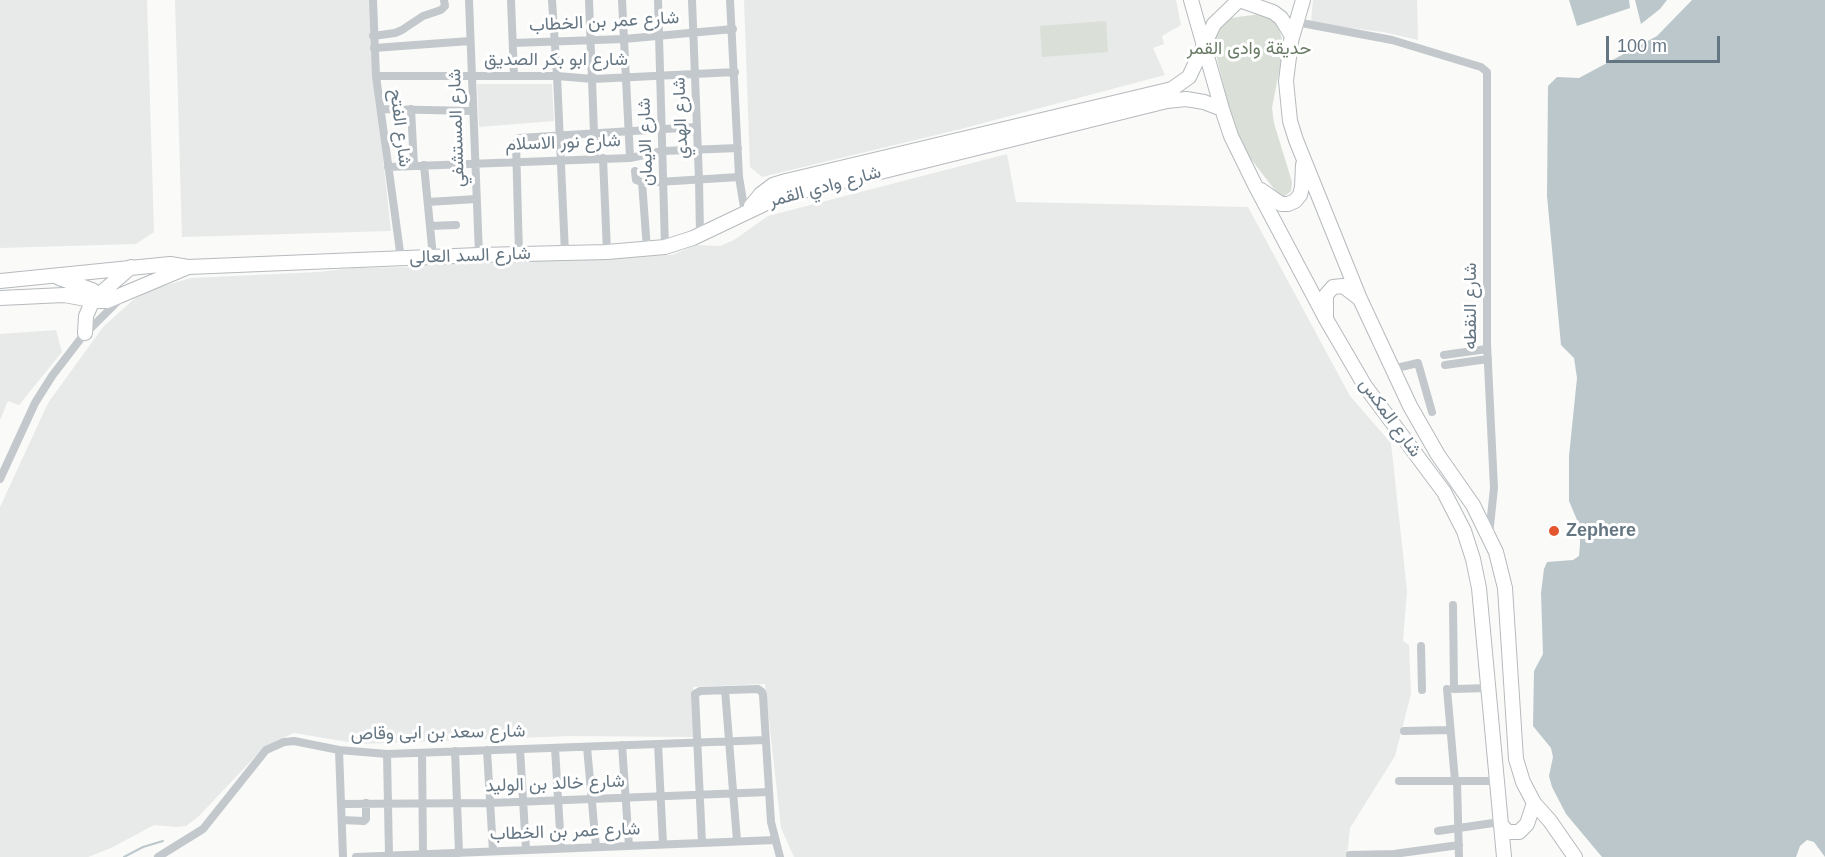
<!DOCTYPE html>
<html>
<head>
<meta charset="utf-8">
<style>
  body { margin:0 }
  #map { position:relative; width:1825px; height:857px; overflow:hidden; background:#fafaf8; font-family:Helvetica,sans-serif }
  canvas { display:block }
  .scale { position:absolute; left:1606px; top:36px; width:114px; height:27px; box-sizing:border-box; border:3px solid #657683; border-top:0; padding-left:8px; font-size:18px; line-height:21px; white-space:nowrap; color:#657683; -webkit-text-stroke:4px #fff; paint-order:stroke }
</style>
</head>
<body>
<div id="map">
<canvas width="1825" height="857"></canvas>
<div class="scale">100 m</div>
</div>
<script>
const g = document.querySelector('canvas').getContext('2d');
g.lineJoin = 'round';
function paint(path, color) { g.fillStyle = color; g.fill(path, 'evenodd'); }
const shape = rows => new Path2D(rows.map(r => 'M' + r).join(''));
function strokePath(path, color, width, dash) { g.strokeStyle = color; g.lineWidth = width; g.lineCap = dash ? 'butt' : 'round'; g.setLineDash(dash || []); g.stroke(path); }
function write(font, color, halo, rows, align = 'center') {
  g.font = font + ' Helvetica,Vazirmatn,sans-serif'; g.lineWidth = 6; g.setLineDash([]); g.textBaseline = 'middle'; g.strokeStyle = halo; g.fillStyle = color; for (const [text, x, y, turn = 0] of rows) {
    g.save(); g.translate(x, y); g.rotate((+turn || 0) * Math.PI / 180); g.textAlign = isNaN(turn) ? turn : align; if (halo) g.strokeText(text, 0, 0); g.fillText(text, 0, 0); g.restore();
  }
}
paint(shape([
  [0,0,147,0,154,232,136,244,0,248],
  [175,0,370,0,371,50,391,231,182,237],
  [744,0,1176,0,1181,25,1162,36,1164,44,1153,48,1165,75,957,130,762,177,750,167],
  [1313,0,1417,0,1418,40,1383,32,1311,23],
  [477,84,552,84,554,121,479,127],
  [1007,154,1016,202,1248,207,1350,396,1391,443,1407,591,1403,641,1409,645,1411,694,1395,756,1350,828,1347,857,794,857,781,828,765,684,693,687,694,737,569,736,360,744,294,733,265,746,199,816,186,826,177,827,154,825,111,848,88,857,0,857,0,507,48,403,103,327,134,299,153,289,191,278,318,272,353,268,409,267,431,263,672,255,696,245,720,246,734,240,768,216],
  [56,330,62,352,19,405,8,401,0,420,0,334]
]), '#e8e9e9');
paint(shape([
  [1260,14,1272,19,1277,23,1284,45,1272,108,1274,123,1292,182,1291,191,1285,196,1281,196,1274,189,1251,159,1239,140,1230,113,1213,42,1223,19],
  [1106,21,1108,52,1042,57,1040,26]
]), '#dadfd7');
paint(shape([
  [1569,0,1629,0,1630,8,1577,26],
  [1635,0,1667,0,1660,9,1641,24],
  [1692,0,1825,0,1825,857,1814,842,1807,840,1800,846,1796,857,1602,857,1566,814,1552,787,1549,776,1553,757,1551,748,1533,726,1534,671,1543,654,1541,593,1544,569,1547,562,1573,560,1579,556,1580,544,1580,527,1569,501,1569,456,1577,378,1574,358,1561,345,1547,196,1548,86,1557,77,1579,78,1657,36]
]), '#bbc7cb');
strokePath(shape([
  [124,857,143,847,163,841]
]), '#bbc7cb', 2);
const primary = shape([
  [1191,0,1222,109,1231,136,1255,185,1326,319,1365,386,1444,492,1464,531,1473,559,1479,588,1504,857],
  [1239,0,1273,12,1281,18,1292,36],
  [1303,0,1291,41,1286,81,1290,121,1296,140,1360,299,1410,406,1438,455,1473,505,1496,552,1505,588,1516,759,1523,782,1534,803,1550,821,1575,857],
  [1261,190,1281,204,1288,204,1295,201,1300,195,1302,187,1303,165],
  [751,206,761,194,773,185,786,181,1172,89,1189,77,1214,24,1239,0],
  [59,278,92,290,98,294],
  [0,281,170,264,188,267,479,255,607,252,665,247,693,238,779,197,1167,101,1186,99,1204,102,1222,109],
  [0,298,64,295,97,301,107,301,188,267],
  [1326,317,1326,295,1333,287,1343,286,1360,299],
  [85,333,86,316,93,300,131,267],
  [1501,825,1508,832,1519,832,1527,824,1534,803]
]);
strokePath(primary, '#b5babe', 16);
strokePath(shape([
  [373,0,376,76,401,259],
  [469,0,479,255],
  [511,0,514,76],
  [552,0,557,76,565,253],
  [589,0,595,159],
  [622,0,630,158],
  [658,0,665,247],
  [692,0,699,179,700,235],
  [730,0,739,177,745,213],
  [1296,22,1392,40,1481,67,1487,72,1487,344,1494,488,1489,535],
  [373,36,395,33,402,30,423,16,441,10,445,6,444,0],
  [513,43,624,39,733,29],
  [374,48,470,41],
  [376,76,557,76,593,79,735,72],
  [381,109,473,111],
  [411,109,414,165],
  [603,158,607,252],
  [424,165,433,257],
  [388,167,630,158,663,151,738,148],
  [635,171,636,180,642,182,647,249],
  [642,183,739,177],
  [428,202,476,199],
  [430,226,456,225],
  [519,254,516,143,519,138,697,127],
  [1444,355,1487,349],
  [1445,365,1488,359],
  [1392,369,1418,363,1432,412],
  [0,479,35,403,52,376,82,337,122,297],
  [1453,605,1454,689,1489,688],
  [1421,646,1422,690],
  [1447,689,1455,781],
  [725,690,737,841],
  [1404,731,1450,730],
  [658,744,663,844],
  [622,745,629,846],
  [587,747,596,847],
  [555,748,561,848],
  [520,749,526,850],
  [339,750,343,857],
  [487,750,493,851],
  [455,751,459,853],
  [422,753,423,854],
  [387,754,389,856],
  [1399,781,1496,781],
  [1457,781,1459,857],
  [341,804,490,803,769,792],
  [342,820,364,821,366,819,366,803],
  [1438,831,1500,822],
  [702,843,695,694,700,691,758,689,762,692,763,695,771,822,780,857],
  [1350,855,1394,854,1459,845],
  [158,857,203,829,266,750,284,742,294,741,339,750,387,754,766,740],
  [356,857,775,840]
]), '#c3c8cc', 8);
strokePath(primary, '#fff', 14);
for (const [x, y, r, color] of [
  [1554,531,6,"#e4572e"]
]) { const dot = new Path2D(); dot.arc(x, y, r, 0, 2 * Math.PI); g.fillStyle = color; g.fill(dot); strokePath(dot, '#fff', 2); }
write('18px', '#657683', '#fff', [
  ["شارع عمر بن الخطاب",604,22,-3],
  ["شارع ابو بكر الصديق",556,60],
  ["شارع الهدي",681,118,-92],
  ["شارع الفتح",400,128,83],
  ["شارع المستشفي",457,128,-92],
  ["شارع الايمان",646,142,-92],
  ["شارع نور الاسلام",563,143,-2],
  ["شارع وادي القمر",825,187,-15],
  ["شارع السد العالى",470,256,-2],
  ["شارع النقطه",1471,306,-90],
  ["شارع المكس",1390,418,54],
  ["شارع سعد بن ابى وقاص",438,733,-1],
  ["شارع خالد بن الوليد",555,784,-2],
  ["شارع عمر بن الخطاب",565,832,-2]
]);
write('18px', '#687a64', '#fff', [
  ["حديقة وادى القمر",1249,49]
]);
write('bold 18px', '#657683', '#fff', [
  ["Zephere",1566,531]
], 'left');
</script>
</body>
</html>
